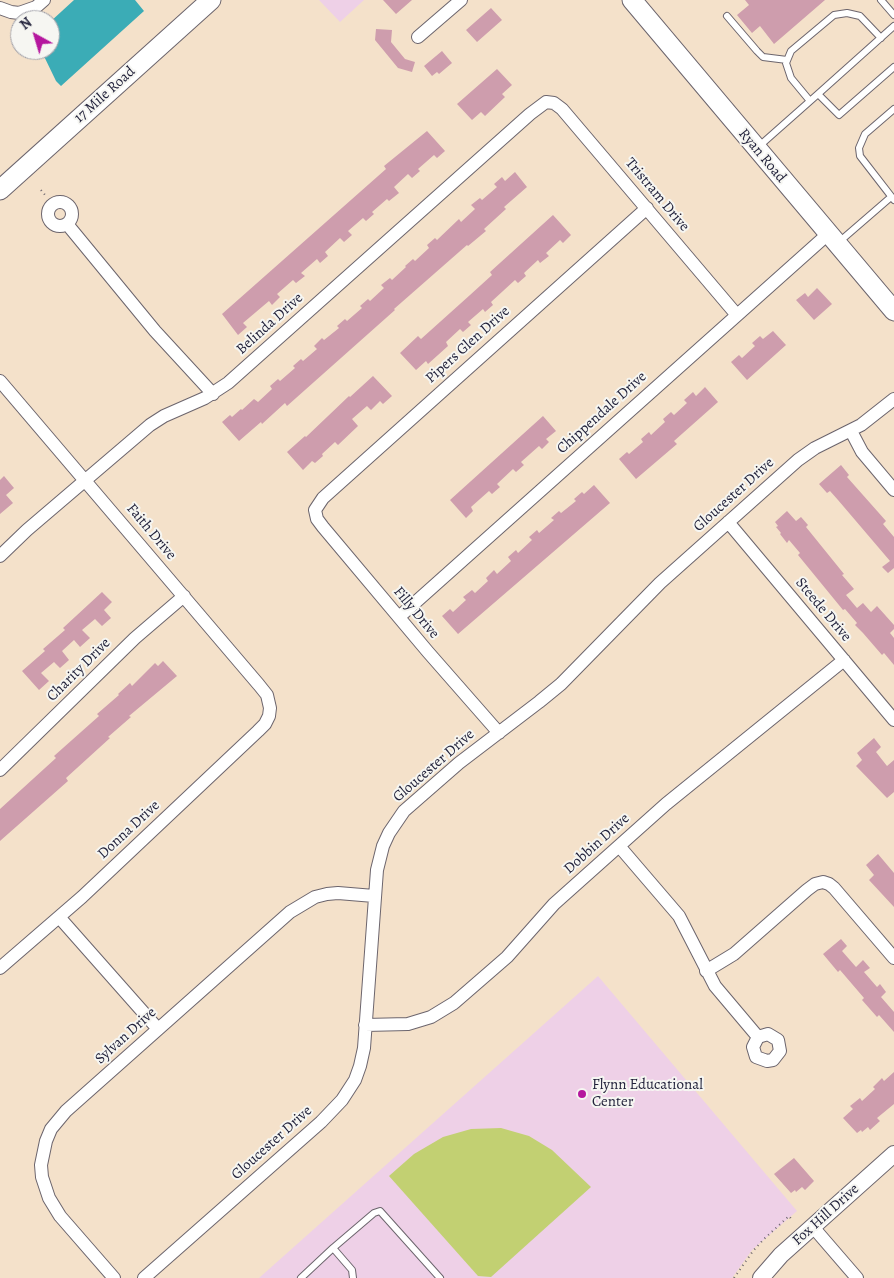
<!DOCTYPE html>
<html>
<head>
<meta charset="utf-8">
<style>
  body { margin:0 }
  #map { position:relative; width:894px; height:1278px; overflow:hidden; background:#f4e1ca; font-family:Alegreya,serif }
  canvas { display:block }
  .north { position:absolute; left:10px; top:10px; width:50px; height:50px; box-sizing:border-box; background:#f6f6f2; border:1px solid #a1a1a9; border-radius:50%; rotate:321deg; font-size:14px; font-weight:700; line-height:20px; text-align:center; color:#22223b }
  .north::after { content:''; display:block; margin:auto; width:18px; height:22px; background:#b5179e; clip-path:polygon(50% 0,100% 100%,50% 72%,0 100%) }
</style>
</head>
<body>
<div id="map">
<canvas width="894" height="1278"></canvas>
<div class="north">N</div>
</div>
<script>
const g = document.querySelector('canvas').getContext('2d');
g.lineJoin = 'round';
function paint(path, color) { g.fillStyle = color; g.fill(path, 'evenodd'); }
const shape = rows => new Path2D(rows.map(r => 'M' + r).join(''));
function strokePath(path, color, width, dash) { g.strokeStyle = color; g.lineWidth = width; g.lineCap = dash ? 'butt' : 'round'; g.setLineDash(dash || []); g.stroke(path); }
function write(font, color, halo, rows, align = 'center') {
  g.font = font + ' Alegreya,serif'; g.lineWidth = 4; g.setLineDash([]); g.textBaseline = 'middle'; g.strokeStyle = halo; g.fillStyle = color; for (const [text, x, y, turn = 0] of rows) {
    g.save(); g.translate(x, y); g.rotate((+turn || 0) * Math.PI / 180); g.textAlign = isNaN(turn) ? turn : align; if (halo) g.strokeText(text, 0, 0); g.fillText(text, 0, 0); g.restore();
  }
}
paint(shape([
  [319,0,364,0,340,22],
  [598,976,797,1211,752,1250,732,1278,259,1278]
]), '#eed0e7');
paint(shape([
  [501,1128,529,1136,552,1150,591,1187,491,1277,478,1276,389,1176,414,1154,443,1137,471,1129]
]), '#c2d072');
paint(shape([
  [74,0,135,0,144,11,61,86,56,81,41,50,50,50,50,22]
]), '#3bacb6');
paint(shape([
  [383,0,412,0,396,14],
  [745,0,825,0,774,44,760,26,752,33,737,15,749,5],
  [491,8,502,20,477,42,466,30],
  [376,29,392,30,391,42,405,59,415,62,412,72,398,68,375,40],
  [442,51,452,63,439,74,437,72,432,76,424,66],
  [497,69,512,85,502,94,505,97,485,116,481,112,472,120,457,104],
  [427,131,445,151,437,158,434,155,418,169,420,171,412,178,408,174,394,187,399,193,389,201,387,199,372,212,374,214,366,221,363,218,348,231,352,235,344,242,340,238,325,252,328,256,320,263,317,259,301,273,305,276,296,283,293,280,277,294,280,297,272,305,269,301,243,323,247,327,238,335,222,314,386,169,384,166],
  [515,172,527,187,504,207,506,209,484,229,486,231,468,246,467,245,394,309,395,310,287,406,285,403,262,424,261,422,239,441,222,422,230,415,232,417,241,409,242,410,254,399,258,402,272,389,270,386,278,379,280,381,295,368,293,366,301,359,303,361,317,349,314,346,322,338,324,340,339,328,337,326,345,319,347,321,362,308,360,306,368,299,370,301,384,288,381,285,390,278,392,280,406,267,405,266,413,259,415,261,429,248,427,245,435,238,437,240,459,219,461,222,475,209,471,205,480,198,482,200,497,187,494,184,502,177,505,181],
  [553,215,571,235,563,243,560,240,546,253,549,256,540,263,538,260,524,273,526,276,518,283,515,280,491,302,493,305,485,312,483,309,468,322,471,325,463,332,460,329,446,342,448,346,428,364,426,361,416,370,400,353,418,336,421,339,470,295,492,275,490,272],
  [817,288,832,304,814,320,796,300,805,293,808,297],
  [773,331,786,345,747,380,731,362,739,355,742,358,755,346,752,343,760,336,763,339],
  [373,376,392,396,383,404,380,401,371,410,367,406,352,419,358,426,338,445,335,442,322,454,323,456,315,463,312,461,303,470,287,452,305,436,306,437,349,396,350,397],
  [705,387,718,402,674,441,677,444,636,479,619,459,627,452,629,454,643,442,641,439,649,432,651,435,665,422,663,419,671,412,674,415,687,403,684,400,693,392,696,396],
  [543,416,556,431,546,439,549,442,542,449,539,446,521,462,524,465,516,472,513,469,497,484,500,487,492,494,489,491,471,507,473,511,466,518,450,500],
  [841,465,849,475,847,477,886,521,883,524,894,537,894,568,888,573,882,567,890,561,838,500,830,491,827,493,819,484],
  [4,476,14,488,6,495,13,503,0,514,0,480],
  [594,485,610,503,458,634,442,616,450,609,453,612,466,600,463,597,472,590,475,593,488,581,486,578,494,570,497,574,511,561,508,557,516,550,518,553,532,540,529,537,537,530,539,533,554,520,551,518,559,511,561,513,576,501,574,499,582,492,584,494],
  [787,511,796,521,801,517,808,525,806,527,844,574,842,575,854,589,846,595,857,608,863,603,871,612,877,606,894,625,894,629,890,633,894,638,894,665,884,653,882,655,863,633,855,625,857,623,845,609,843,610,798,555,800,553,789,540,787,543,780,534,781,533,776,527,778,526,775,522],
  [102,592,112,602,104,610,111,618,102,626,95,619,82,630,90,638,80,647,74,640,62,651,69,660,60,668,54,662,41,673,49,681,39,690,22,671,45,651,43,649,65,630,63,628],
  [163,661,177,676,129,716,131,717,108,737,110,738,66,778,68,781,0,841,0,809,56,758,54,756,99,716,97,714,119,695,118,694,130,683,132,686,155,663,158,666],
  [874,738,881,747,876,752,887,766,894,760,894,792,887,798,856,766,862,760,857,753],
  [878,854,894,873,894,907,869,880,874,875,866,865],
  [841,939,847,946,842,951,856,967,863,960,870,968,864,972,877,987,880,984,886,992,881,997,894,1012,894,1032,879,1015,877,1017,862,1000,864,998,840,970,838,972,823,954],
  [894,1072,894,1104,877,1118,880,1121,870,1130,868,1127,862,1132,861,1130,857,1133,843,1118,853,1109,850,1106,860,1098,862,1101,875,1089,873,1087,882,1078,884,1081],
  [794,1158,814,1181,805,1190,802,1187,796,1192,795,1190,791,1193,774,1174]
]), '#ce9dad');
const service = shape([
  [881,0,894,15],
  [727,16,757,51,763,57,787,60],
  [818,94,894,26],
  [810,101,791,78,786,63,791,51,834,15,847,13,860,16,881,38],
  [894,109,865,134,859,148,860,156,894,200],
  [757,148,818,94,839,115,894,67],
  [839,242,891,197],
  [333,1248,374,1213,380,1211,440,1278],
  [301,1278,333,1248,352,1270,353,1278]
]);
const minor = shape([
  [0,8,11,12,19,13,36,7,44,0],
  [418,37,461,0],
  '48 214a12 12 0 1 1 24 0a12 12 0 1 1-24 0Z',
  [67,224,155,331,213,394],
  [0,381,259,685,267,695,270,708,269,716,265,724,258,731,82,897,0,968],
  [851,431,862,452,894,490],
  [728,522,894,720],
  [0,556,27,530,150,425,164,416,205,398,228,383,530,114,546,102,554,103,562,109,736,314],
  [399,617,828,234],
  [499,733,428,652,323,527,317,519,315,510,323,498,647,208],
  [0,770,135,638,184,596],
  [619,846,679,916,715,986,758,1037,753,1047,756,1057,767,1061,773,1060,780,1051,778,1040,768,1034,758,1037],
  [59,917,158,1029],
  [706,971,734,954,807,890,815,884,823,882,829,884,834,888,894,958],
  [365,1025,408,1024,431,1017,454,1003,507,957,554,904,666,804,844,660],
  [813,1227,857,1278],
  [114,1278,60,1216,49,1198,42,1177,41,1165,46,1141,51,1129,66,1111,290,912,315,897,327,894,338,893,374,896],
  [144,1278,321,1122,342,1100,355,1080,360,1066,364,1048,377,870,383,846,389,833,404,811,459,763,539,702,561,684,660,583,798,460,815,448,861,425,894,399]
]);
const tertiary = shape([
  [761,1278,781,1255,894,1154]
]);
const secondary = shape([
  [632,0,894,311],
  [0,190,211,0]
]);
strokePath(service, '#6c656d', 8);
strokePath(minor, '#6c656d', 14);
strokePath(tertiary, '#6c656d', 18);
strokePath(secondary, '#6c656d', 21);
strokePath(shape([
  [41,190,45,195],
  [734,1278,753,1251,764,1239,789,1216,792,1220]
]), '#6c656d', 2, [1, 4]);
strokePath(service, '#fff', 6);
strokePath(minor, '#fff', 12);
strokePath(tertiary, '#fff', 16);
strokePath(secondary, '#fff', 19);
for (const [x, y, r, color] of [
  [582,1094,5,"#b5179e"]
]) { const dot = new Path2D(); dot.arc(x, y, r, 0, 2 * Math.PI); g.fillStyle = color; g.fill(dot); strokePath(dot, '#f6f6f2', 2); }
write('15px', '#22223b', '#f6f6f2', [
  ["17 Mile Road",105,95,-42],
  ["Ryan Road",762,156,50],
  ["Tristram Drive",657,195,50],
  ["Belinda Drive",270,324,-42],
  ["Pipers Glen Drive",468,345,-42],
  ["Chippendale Drive",602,413,-42],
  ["Gloucester Drive",734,495,-42],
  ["Faith Drive",151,532,50],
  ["Steede Drive",823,610,50],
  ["Filly Drive",416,613,50],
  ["Charity Drive",79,670,-45],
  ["Gloucester Drive",434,766,-41],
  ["Donna Drive",129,830,-43],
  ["Dobbin Drive",597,844,-42],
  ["Sylvan Drive",126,1036,-42],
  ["Gloucester Drive",272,1143,-42],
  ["Fox Hill Drive",826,1215,-42]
]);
write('15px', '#22223b', '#f6f6f2', [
  ["Flynn Educational",592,1085],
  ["Center",592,1102]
], 'left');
</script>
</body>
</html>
